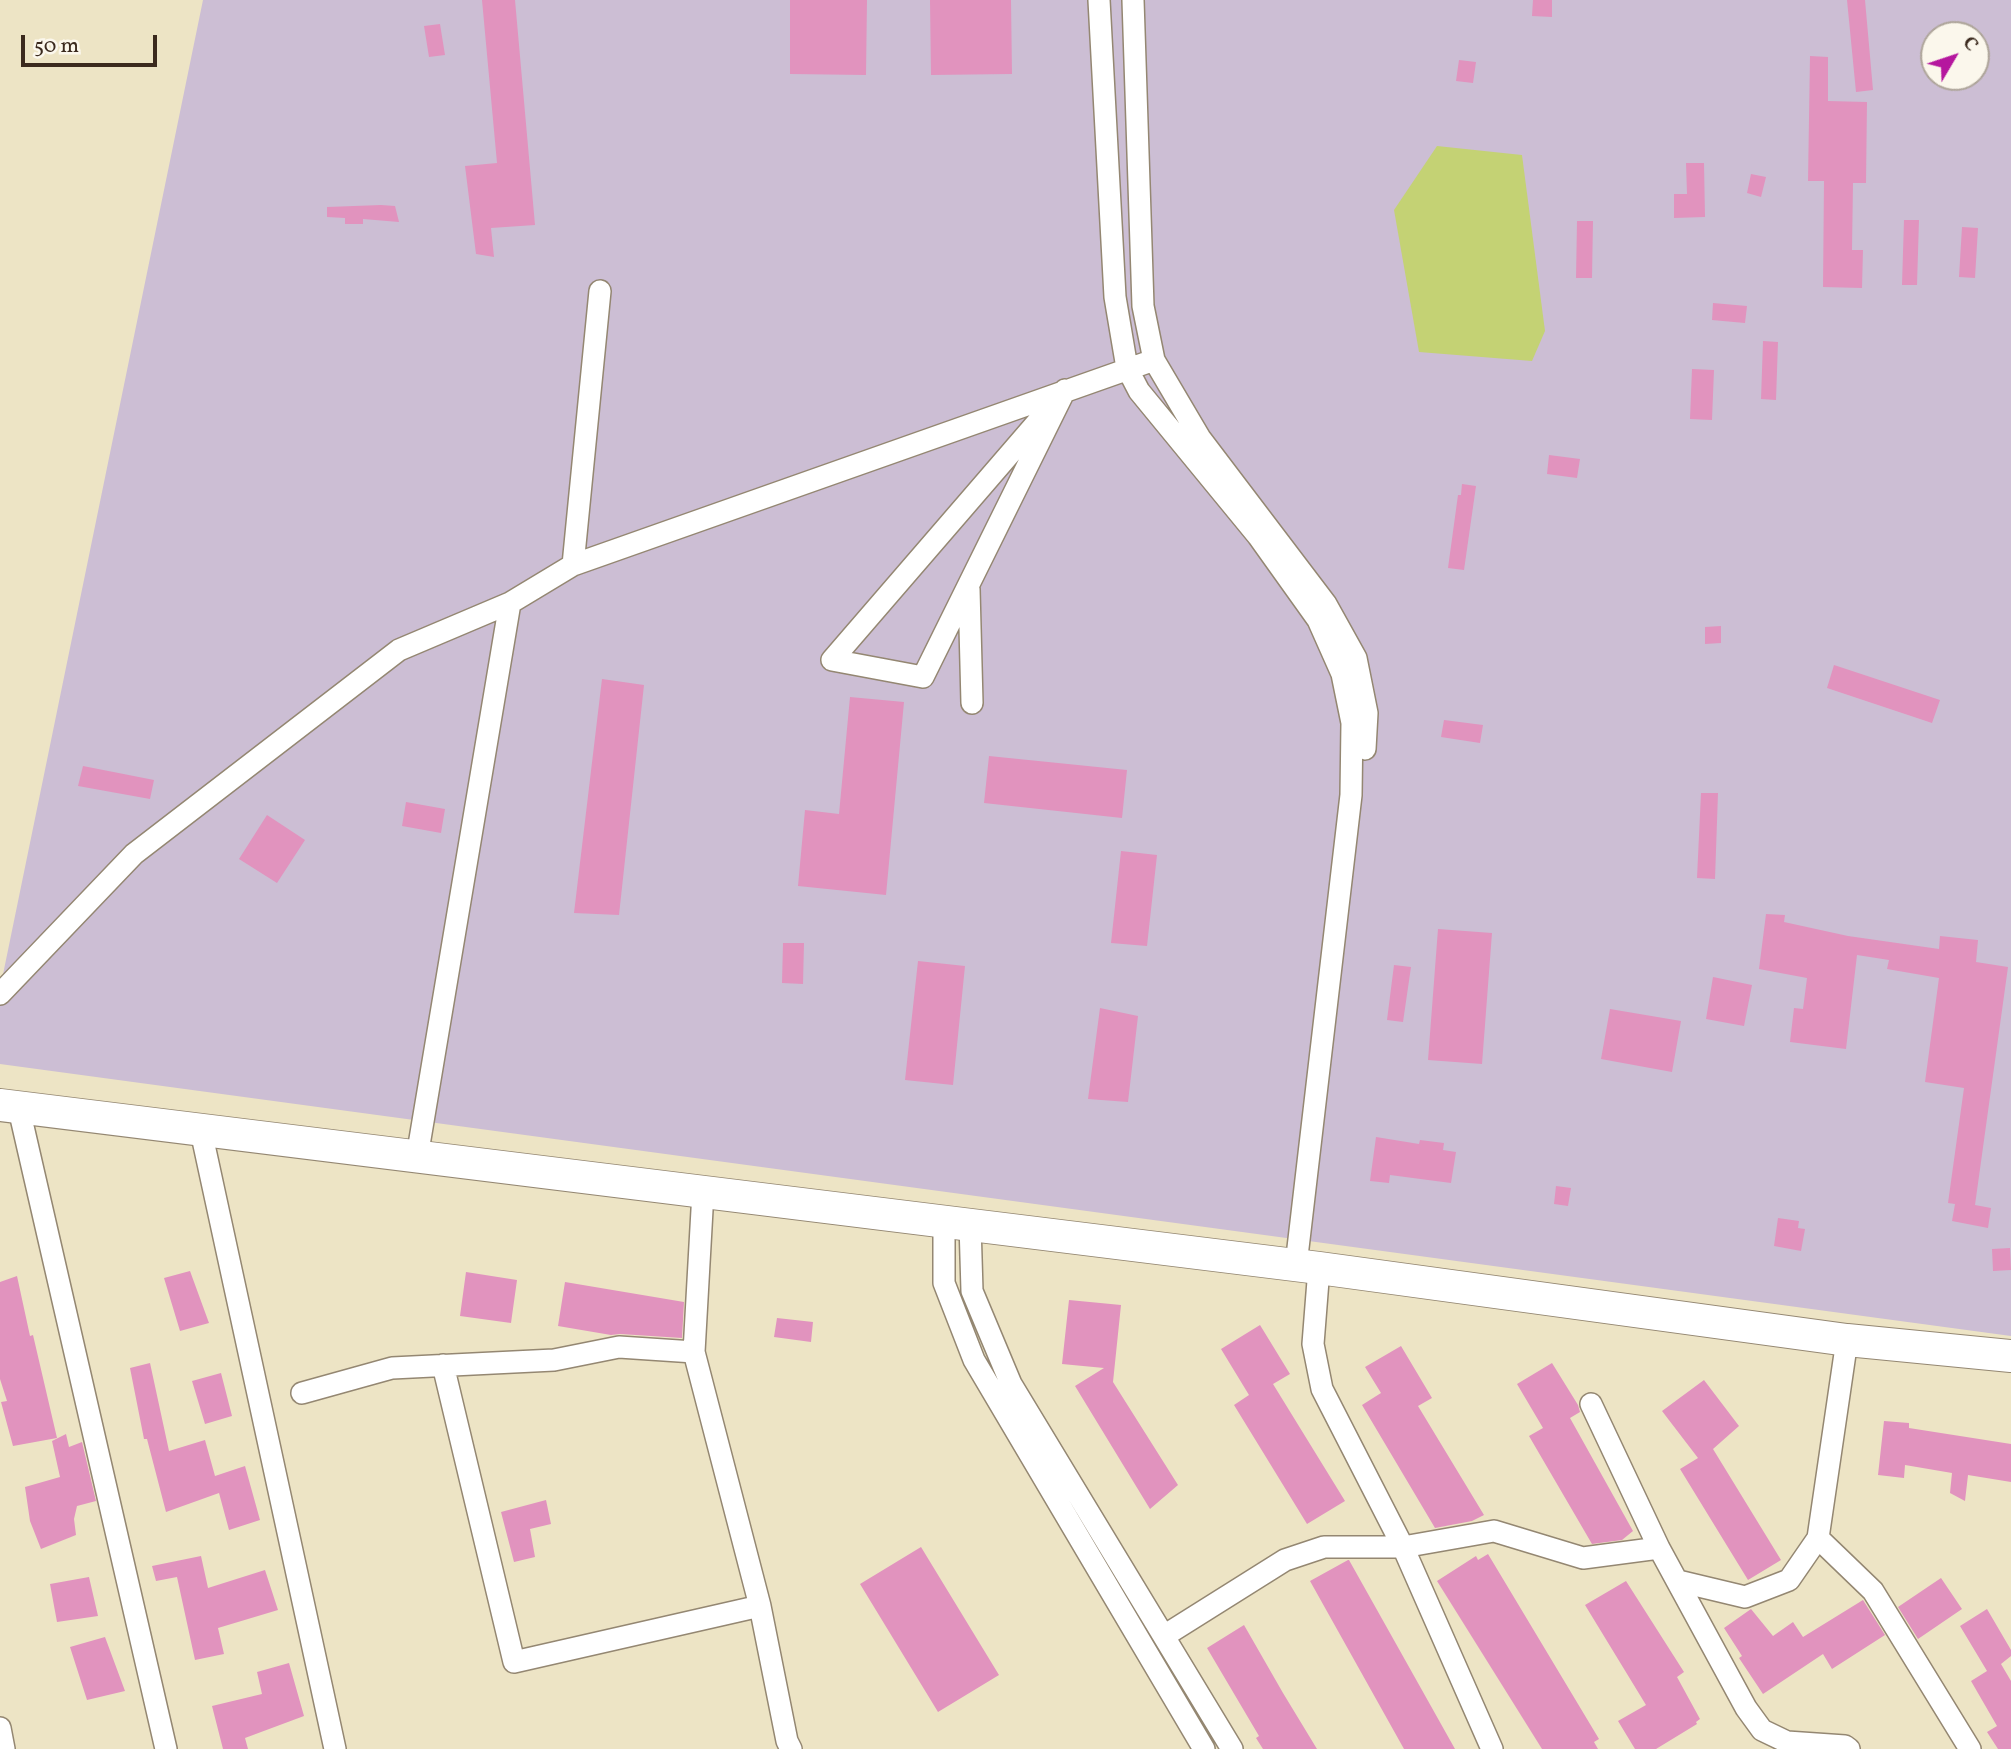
<!DOCTYPE html>
<html>
<head>
<meta charset="utf-8">
<style>
  body { margin:0 }
  #map { position:relative; width:2011px; height:1749px; overflow:hidden; background:#ede4c5; font-family:Vollkorn,serif }
  canvas { display:block }
  .north { position:absolute; left:1920px; top:21px; width:70px; height:70px; box-sizing:border-box; background:#fbf7ec; border:2px solid #aea59a; border-radius:50%; rotate:51deg; font-size:19px; font-weight:700; line-height:28px; text-align:center; color:#3b2a1e }
  .north::after { content:''; display:block; margin:auto; width:24px; height:32px; background:#b5179e; clip-path:polygon(50% 0,100% 100%,50% 72%,0 100%) }
  .scale { position:absolute; left:21px; top:35px; width:136px; height:32px; box-sizing:border-box; border:4px solid #3b2a1e; border-top:0; padding-left:9px; font-size:21px; line-height:24px; white-space:nowrap; color:#3b2a1e; -webkit-text-stroke:5px #fbf7ec; paint-order:stroke }
</style>
</head>
<body>
<div id="map">
<canvas width="2011" height="1749"></canvas>
<div class="north">С</div>
<div class="scale">50 m</div>
</div>
<script>
const g = document.querySelector('canvas').getContext('2d');
g.lineJoin = 'round';
function paint(path, color) { g.fillStyle = color; g.fill(path, 'evenodd'); }
const shape = rows => new Path2D(rows.map(r => 'M' + r).join(''));
function strokePath(path, color, width, dash) { g.strokeStyle = color; g.lineWidth = width; g.lineCap = dash ? 'butt' : 'round'; g.setLineDash(dash || []); g.stroke(path); }
paint(shape([
  [203,0,2011,0,2011,1336,0,1064,0,989],
  [1934,35,1976,35,1976,77,1934,77]
]), '#ccbed4');
paint(shape([
  [1437,146,1522,155,1545,331,1532,361,1419,352,1394,210]
]), '#c4d274');
paint(shape([
  [482,0,515,0,535,225,491,228,494,257,476,254,465,166,497,163],
  [790,0,867,0,866,75,790,74],
  [930,0,1011,0,1012,74,931,75],
  [1533,0,1552,0,1552,17,1532,16],
  [1847,0,1865,0,1873,90,1856,92],
  [440,24,445,55,429,57,424,26],
  [1810,56,1828,57,1828,101,1867,102,1866,183,1853,183,1852,250,1863,250,1862,288,1823,287,1824,181,1808,181],
  [1459,60,1476,62,1473,83,1456,81],
  [1686,163,1704,163,1705,217,1674,218,1674,194,1687,194],
  [1751,174,1766,177,1761,197,1747,193],
  [381,205,395,206,399,222,363,219,363,224,345,224,345,218,327,217,327,207],
  [1904,220,1919,220,1917,285,1902,285],
  [1577,221,1593,221,1592,278,1576,278],
  [1962,227,1978,228,1975,278,1959,277],
  [1713,303,1747,306,1745,323,1712,320],
  [1763,341,1778,342,1776,400,1761,399],
  [1692,369,1714,370,1712,420,1690,419],
  [1549,455,1580,459,1577,478,1547,474],
  [1462,484,1476,486,1464,570,1448,568,1458,495,1461,495],
  [1721,626,1721,643,1705,644,1705,627],
  [1834,665,1940,700,1932,723,1827,688],
  [602,679,644,685,619,915,574,913],
  [850,697,904,702,886,895,798,886,805,810,839,814],
  [1444,720,1483,725,1480,743,1441,737],
  [989,756,1127,770,1122,818,984,803],
  [83,766,154,780,150,799,78,786],
  [1701,793,1718,793,1715,879,1697,878],
  [406,802,445,809,441,833,402,826],
  [267,815,305,840,277,883,239,859],
  [1121,851,1157,855,1147,946,1111,943],
  [1766,914,1785,915,1784,922,1848,936,1939,949,1940,936,1978,940,1976,962,2008,967,1975,1205,1991,1208,1988,1228,1952,1221,1955,1204,1948,1203,1964,1088,1925,1082,1939,978,1887,969,1889,960,1857,955,1846,1049,1790,1042,1794,1008,1803,1009,1807,978,1759,969],
  [1438,929,1492,933,1482,1064,1428,1060],
  [783,943,804,943,803,984,782,983],
  [918,961,965,966,953,1085,905,1080],
  [1394,965,1411,967,1403,1022,1387,1020],
  [1713,977,1752,985,1744,1026,1706,1019],
  [1100,1008,1138,1016,1128,1102,1088,1099],
  [1610,1009,1681,1021,1672,1072,1601,1059],
  [1376,1137,1419,1144,1420,1140,1444,1143,1443,1150,1456,1152,1451,1183,1390,1175,1389,1183,1370,1181],
  [1556,1186,1571,1188,1568,1206,1554,1204],
  [1778,1218,1799,1221,1798,1228,1805,1229,1801,1251,1774,1246],
  [2010,1248,2011,1270,1993,1271,1992,1249],
  [190,1271,209,1323,180,1331,164,1278],
  [466,1272,517,1280,511,1323,460,1316],
  [17,1276,30,1336,33,1335,57,1438,13,1446,1,1402,7,1401,0,1379,0,1282],
  [565,1282,684,1302,682,1338,620,1334,611,1335,558,1326],
  [1069,1300,1121,1305,1113,1382,1178,1485,1150,1509,1075,1386,1104,1368,1062,1364],
  [777,1318,813,1322,811,1342,774,1337],
  [1260,1325,1290,1374,1273,1384,1345,1501,1307,1524,1234,1405,1249,1395,1221,1349],
  [1401,1346,1432,1398,1418,1406,1484,1515,1472,1521,1435,1528,1362,1405,1381,1393,1365,1367],
  [150,1363,169,1451,205,1440,215,1476,245,1466,260,1520,229,1530,219,1493,166,1512,147,1439,144,1439,130,1368],
  [1552,1363,1578,1405,1580,1412,1570,1418,1633,1531,1622,1540,1592,1544,1529,1436,1543,1428,1517,1384],
  [221,1373,232,1416,205,1424,192,1381],
  [1704,1380,1739,1426,1713,1449,1781,1560,1748,1580,1680,1469,1698,1458,1662,1411],
  [1884,1421,1909,1423,1909,1428,2011,1444,2011,1482,1968,1475,1965,1501,1950,1493,1952,1473,1905,1465,1904,1478,1878,1475],
  [66,1434,69,1447,82,1442,96,1501,77,1506,74,1519,76,1535,41,1549,30,1521,25,1487,60,1477,52,1441],
  [546,1500,551,1524,530,1529,535,1557,514,1562,501,1512],
  [921,1547,999,1675,938,1712,860,1584],
  [1488,1554,1599,1739,1594,1742,1598,1749,1542,1749,1437,1581,1476,1556,1478,1560],
  [201,1556,208,1588,265,1570,278,1610,218,1628,224,1654,195,1660,177,1577,156,1581,152,1566],
  [1348,1560,1349,1560,1455,1749,1404,1749,1310,1581],
  [89,1577,98,1616,57,1622,50,1584],
  [1941,1578,1962,1609,1918,1639,1898,1607],
  [1626,1581,1684,1672,1677,1677,1700,1719,1696,1722,1697,1724,1656,1749,1635,1749,1618,1721,1646,1705,1585,1605],
  [1863,1600,1885,1635,1832,1669,1823,1654,1763,1694,1739,1658,1742,1656,1724,1628,1751,1609,1773,1636,1793,1622,1803,1637],
  [1987,1609,2011,1650,2011,1656,2001,1664,2011,1681,2011,1749,1998,1749,1987,1732,1997,1726,1971,1681,1987,1671,1960,1626],
  [1244,1625,1283,1693,1317,1749,1263,1749,1256,1738,1259,1736,1207,1648],
  [105,1637,125,1691,87,1700,70,1647],
  [289,1663,304,1716,245,1738,248,1749,223,1749,212,1706,262,1694,257,1672]
]), '#e193be');
const street = shape([
  [1099,0,1115,297,1127,368,1139,391,1258,536,1318,620,1342,674,1352,723,1351,795,1296,1265],
  [1133,0,1143,306,1154,360,1200,438,1326,604,1356,658,1367,713,1365,749],
  [1065,390,923,677,832,660,1065,390],
  [573,565,600,291],
  [969,589,972,703],
  [0,994,134,854,399,650,510,603,573,565,1154,360],
  [19,1109,166,1749],
  [201,1131,335,1749],
  [417,1157,510,603],
  [944,1221,944,1283,974,1360,1204,1749],
  [970,1224,972,1291,1011,1384,1232,1749],
  [1319,1268,1313,1344,1322,1389,1403,1547,1492,1749],
  [443,1365,514,1662,760,1606,694,1352],
  [302,1393,392,1368,554,1360,619,1347,694,1352,703,1192],
  [1591,1404,1659,1548,1746,1708,1762,1730,1787,1742,1845,1746,1849,1749],
  [1818,1538,1873,1591,1970,1749],
  [1678,1581,1745,1597,1789,1580,1818,1538,1847,1340],
  [760,1606,787,1741,791,1749],
  [1164,1636,1285,1560,1324,1547,1403,1547,1494,1531,1583,1558,1659,1548],
  [0,1728,4,1749]
]);
const secondary = shape([
  [0,1105,1319,1268,1847,1340,2011,1356]
]);
strokePath(street, '#948772', 24);
strokePath(secondary, '#948772', 34);
strokePath(street, '#fff', 21);
strokePath(secondary, '#fff', 32);
</script>
</body>
</html>
